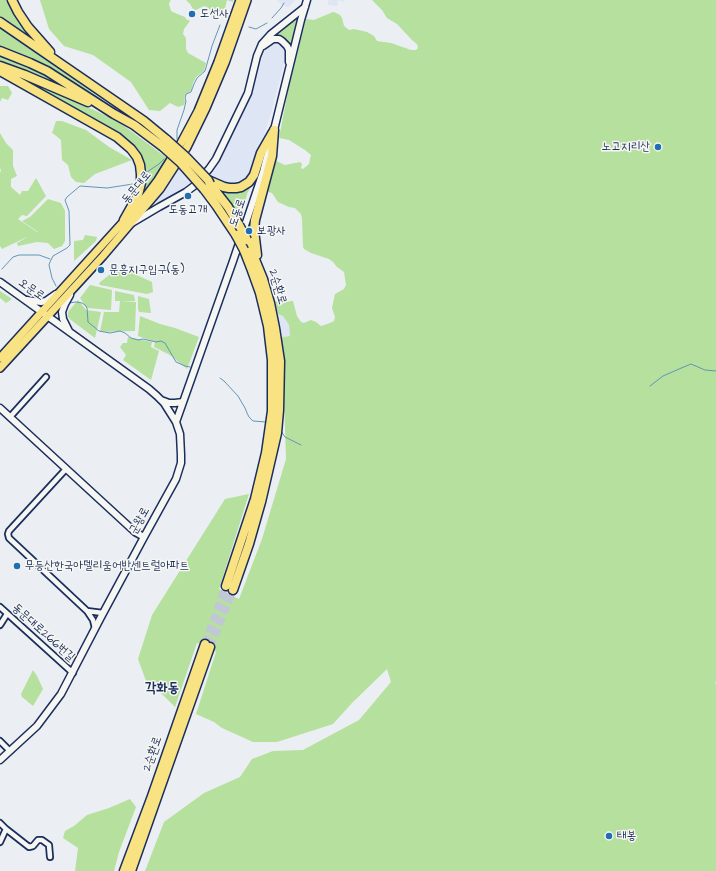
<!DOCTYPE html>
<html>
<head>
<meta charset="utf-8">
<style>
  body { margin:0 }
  canvas { display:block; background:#ebeef3 }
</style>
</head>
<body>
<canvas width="716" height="871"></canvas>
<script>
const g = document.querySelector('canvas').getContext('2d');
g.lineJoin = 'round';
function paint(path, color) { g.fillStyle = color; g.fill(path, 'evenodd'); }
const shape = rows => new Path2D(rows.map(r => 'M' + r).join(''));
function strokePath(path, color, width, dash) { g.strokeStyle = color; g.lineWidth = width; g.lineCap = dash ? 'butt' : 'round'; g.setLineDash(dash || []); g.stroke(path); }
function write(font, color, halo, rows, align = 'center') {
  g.font = font + ' "Architects Daughter","Poor Story",sans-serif'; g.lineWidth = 3; g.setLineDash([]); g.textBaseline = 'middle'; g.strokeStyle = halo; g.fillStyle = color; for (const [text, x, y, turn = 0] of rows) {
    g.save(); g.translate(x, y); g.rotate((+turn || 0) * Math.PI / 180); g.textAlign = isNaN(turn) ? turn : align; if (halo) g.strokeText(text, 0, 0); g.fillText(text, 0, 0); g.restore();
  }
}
paint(shape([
  [277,0,295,0,295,1,288,7,282,5],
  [328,0,345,0,343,2,338,0,337,6,328,5],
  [276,43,282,44,286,50,286,55,271,113,253,170,247,178,240,183,235,185,229,185,217,181,208,174,218,160,259,57,269,45],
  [179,167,193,183,163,201,160,203,157,201,157,199,165,188],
  [278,314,283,316,289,325,290,336,282,337]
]), '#dee5f4');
paint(shape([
  [0,0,7,0,20,24,40,47,0,20],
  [40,0,171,0,170,1,169,4,171,11,175,13,185,17,186,19,190,21,184,29,183,34,186,38,186,49,188,53,206,63,204,71,196,77,193,83,191,91,185,94,184,98,185,102,184,105,178,107,170,103,160,111,149,110,131,82,93,55,64,46,49,29],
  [186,0,233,0,233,2,227,0,225,8,215,14,207,7,204,6,196,10,193,9,190,4],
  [372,0,716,0,716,681,715,683,716,684,716,871,145,871,164,822,204,793,240,777,252,759,273,751,303,750,359,720,391,682,387,669,352,703,333,724,277,742,253,742,222,728,214,722,196,714,216,652,208,645,197,643,175,707,159,691,146,681,138,659,152,615,225,499,249,494,219,589,239,599,262,539,286,459,282,337,290,336,289,325,283,316,278,314,275,302,280,300,283,302,293,301,297,316,301,322,304,323,311,320,316,322,321,326,330,323,334,321,335,317,332,308,335,294,344,289,346,285,344,272,337,267,333,262,329,259,311,253,304,249,303,247,302,219,301,214,295,208,289,207,278,202,272,193,265,191,274,160,285,165,300,162,302,164,301,168,303,169,309,164,310,159,311,155,305,150,289,140,279,138,289,86,306,19,314,20,333,12,336,13,340,15,342,18,344,26,349,30,354,29,367,32,374,36,377,41,391,43,411,50,416,50,418,48,417,44,412,40,397,24,387,18,382,10],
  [298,15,299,16,291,48,277,36,272,36],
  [0,28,75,80,116,110,38,65,0,48],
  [0,54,31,67,68,88,17,66,0,61],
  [17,73,119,122,167,158,140,197,145,184,132,149,19,81],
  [0,86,8,86,12,93,8,100,2,98,0,102],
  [56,121,62,121,86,130,109,147,132,160,95,174,84,183,76,182,71,177,68,165,62,160,61,140,55,135,52,133],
  [0,133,6,143,13,150,13,166,17,176,11,179,11,187,20,195,22,191,28,191,36,178,46,196,27,216,22,215,18,219,37,232,38,232,22,221,30,217,48,199,61,203,65,211,65,241,62,246,54,249,48,243,37,242,18,246,17,243,29,236,2,249,0,246,0,173,1,170,0,168],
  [256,177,247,194,240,223,218,187,226,189],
  [85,235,97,237,96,241,74,261,74,241,83,240],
  [113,272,130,272,152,282,153,292,147,294,100,285,99,283],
  [90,285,112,290,111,310,87,308,80,298],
  [0,291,12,299,6,303,0,298],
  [115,291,134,295,135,301,115,301],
  [138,296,149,299,151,313,139,312,138,309],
  [78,300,86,310,101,312,95,338,71,320,68,317,68,312],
  [120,301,136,302,135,331,100,332,104,312,119,312],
  [140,316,160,324,175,328,199,337,187,369,170,355,154,347,155,342,138,336],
  [128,337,152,342,151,347,159,351,151,380,123,360,126,355,120,347,123,343,127,343],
  [33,670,37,676,43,689,33,706,22,697,21,694],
  [130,799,136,807,119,852,114,871,75,871,78,848,63,838,65,831,74,826,87,815,109,808]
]), '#b5e09d');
strokePath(shape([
  [272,18,281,8,284,3],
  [249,27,256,29,267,23],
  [177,139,177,130,184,110,186,101,185,98,186,94,191,92,194,84,197,78,205,71,212,46,220,25],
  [147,172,159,164,164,159],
  [2,269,13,257,19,255,39,255,50,259],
  [56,286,52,278,49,265,50,262,53,256,67,248,70,245,69,211,65,200,67,197,80,186,107,188,133,184,137,181],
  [69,303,76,302,82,303,85,305,87,308,88,322,99,331,110,333,120,331,125,333,131,338,138,340,143,339,156,342,161,341,165,343,176,362,185,366,190,367],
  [220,378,224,381,238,396,245,408,247,413,249,417,253,421,266,422],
  [650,386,663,376,679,369,691,364,705,370,716,371],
  [281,431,285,437,301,445]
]), '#6196b6', 1);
strokePath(shape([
  [205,644,226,586],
  [210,647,233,590]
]), '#c1c8d5', 8, [8, 4]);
const street = shape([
  [10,417,46,377],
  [66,469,9,531,8,534,9,538,87,611],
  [0,607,73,673],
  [0,625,7,614],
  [95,628,93,620,87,611,103,613],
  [0,741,10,751],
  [0,823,6,829,0,842],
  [6,829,29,847,33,846,38,840,42,840,49,845,50,857]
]);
const secondary = shape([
  [263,46,273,39,279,39,282,41,287,46,289,50,289,62],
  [273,134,301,20,307,0],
  [132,223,159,207,186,192,194,186,209,169,216,159,248,93,257,56,262,44,271,34,305,7],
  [0,282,149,389,157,396,164,403,176,422,180,434,181,455,181,463,176,479,144,537,101,617,61,694,37,726,0,760],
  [27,300,41,302,46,301,56,294],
  [69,331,63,319,62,312,65,304,70,295],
  [161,400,169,403,175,403,183,402],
  [0,408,135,532,144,537],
  [176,422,233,261,263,172,270,145]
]);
const primary = shape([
  [0,358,143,200,158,180,181,143,198,111,218,62,240,0],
  [0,368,103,256,160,189,187,147,206,108,225,63,247,0]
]);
const highway = shape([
  [12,0,18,12,28,27,50,52],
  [0,22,144,121,167,140],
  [0,51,30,63,47,71,114,114,134,125,162,146],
  [0,66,25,75,88,102],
  [0,71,117,137,131,149,137,157,140,165,141,174,141,183,138,195,124,220],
  [208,180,224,187,229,188,236,188,241,187,249,182,254,175,261,153,273,132],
  [210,184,228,207,239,225],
  [204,189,216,205,236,235],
  [257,255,254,230,255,220,272,156,274,130],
  [226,586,255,499,266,453,272,411,272,360,268,326,260,293,251,268,244,250],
  [233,590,249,544,261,502,277,433,279,410,280,361,275,328,270,303,263,279,247,240],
  [124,871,151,799,205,644],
  [131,871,156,800,210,647]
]);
strokePath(street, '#1b2f5e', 8);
strokePath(secondary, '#1b2f5e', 9);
strokePath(primary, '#1b2f5e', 10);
strokePath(highway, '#1b2f5e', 11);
strokePath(street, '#f6f6f2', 4.5);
strokePath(secondary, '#f6f6f2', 6);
strokePath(primary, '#f8e281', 7);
strokePath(highway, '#f8e281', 8);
const highwayBridge = shape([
  [167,140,186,157,208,180,210,184],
  [162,146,181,163,204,189],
  [239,225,247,240],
  [236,235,244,250]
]);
strokePath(highwayBridge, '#1b2f5e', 11, []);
strokePath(highwayBridge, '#f8e281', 8);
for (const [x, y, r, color] of [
  [192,14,4,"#1f6fb2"],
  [658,147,4,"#1f6fb2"],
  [188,196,4,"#1f6fb2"],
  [249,231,4,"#1f6fb2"],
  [101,270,4,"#1f6fb2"],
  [17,566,4,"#1f6fb2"],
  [609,836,4,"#1f6fb2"]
]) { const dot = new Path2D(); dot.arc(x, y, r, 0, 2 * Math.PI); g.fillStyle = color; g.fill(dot); strokePath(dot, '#f6f6f2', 1.5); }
write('12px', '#1b2f5e', '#f6f6f2', [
  ["도선사",200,14],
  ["노고지리산",650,147,"right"],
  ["도동고개",188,210,"center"],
  ["보광사",257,231],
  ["문흥지구입구(동)",109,270],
  ["무등산한국아델리움어반센트럴아파트",25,566],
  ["태봉",617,836]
], 'left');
write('12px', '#1b2f5e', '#f6f6f2', [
  ["동문대로",137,188,-51],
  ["도동로",238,213,-71],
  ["2순환로",277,287,73],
  ["오문로",31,290,35],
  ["군왕로",140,521,-61],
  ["동문대로266번길",43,633,42],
  ["2순환로",153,754,-71]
]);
write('bold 14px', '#1b2f5e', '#f6f6f2', [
  ["각화동",162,689]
]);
</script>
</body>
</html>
